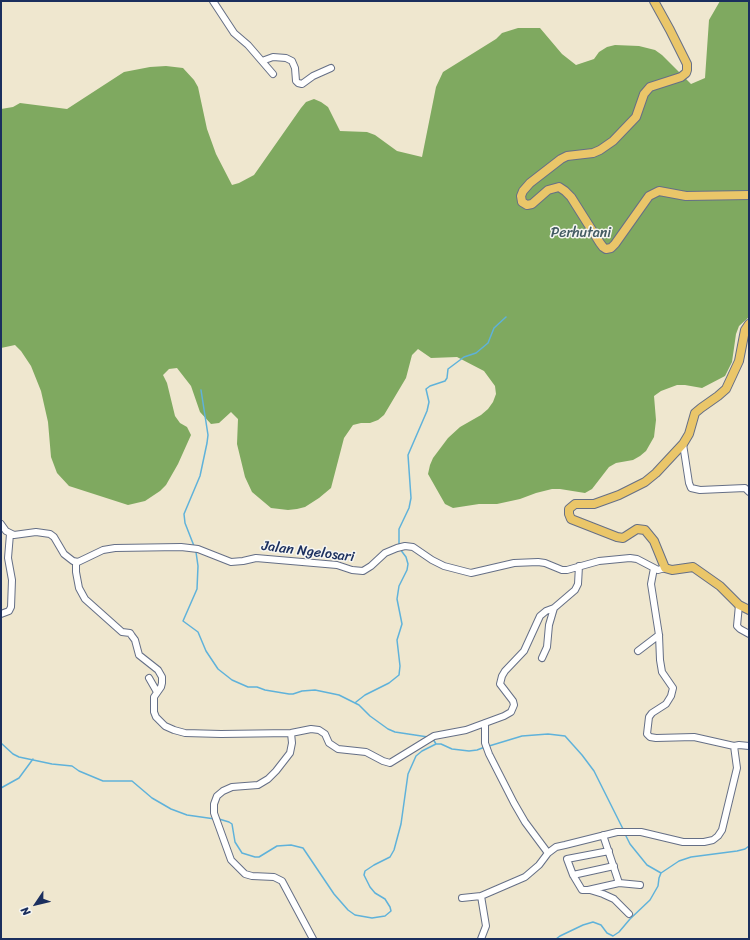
<!DOCTYPE html>
<html>
<head>
<meta charset="utf-8">
<style>
  body { margin:0 }
  #map { position:relative; width:750px; height:940px; overflow:hidden; background:#efe7cf; font-family:Sriracha,sans-serif }
  canvas { display:block }
  .frame { position:absolute; inset:0; border:2px solid #1b2f5e; pointer-events:none }
  .north { position:absolute; left:16px; top:884px; width:40px; height:40px; -webkit-text-stroke:3px #f6f6f2; paint-order:stroke; rotate:235deg; font-size:11px; font-weight:700; line-height:16px; text-align:center; color:#1b2f5e }
  .north::after { content:''; display:block; margin:auto; width:14px; height:18px; background:#1b2f5e; clip-path:polygon(50% 0,100% 100%,50% 72%,0 100%) }
</style>
</head>
<body>
<div id="map">
<canvas width="750" height="940"></canvas>
<div class="frame"></div>
<div class="north">N</div>
</div>
<script>
const g = document.querySelector('canvas').getContext('2d');
g.lineJoin = 'round';
function paint(path, color) { g.fillStyle = color; g.fill(path, 'evenodd'); }
const shape = rows => new Path2D(rows.map(r => 'M' + r).join(''));
function strokePath(path, color, width, dash) { g.strokeStyle = color; g.lineWidth = width; g.lineCap = dash ? 'butt' : 'round'; g.setLineDash(dash || []); g.stroke(path); }
function write(font, color, halo, rows, align = 'center') {
  g.font = font + ' Sriracha,sans-serif'; g.lineWidth = 3; g.setLineDash([]); g.textBaseline = 'middle'; g.strokeStyle = halo; g.fillStyle = color; for (const [text, x, y, turn = 0] of rows) {
    g.save(); g.translate(x, y); g.rotate((+turn || 0) * Math.PI / 180); g.textAlign = isNaN(turn) ? turn : align; if (halo) g.strokeText(text, 0, 0); g.fillText(text, 0, 0); g.restore();
  }
}
paint(shape([
  [720,1,749,1,749,317,739,326,736,334,732,362,725,376,702,388,685,385,677,385,661,391,654,396,656,420,654,437,646,451,640,456,633,460,616,463,609,467,592,489,585,493,560,489,552,489,536,493,520,499,497,504,479,504,453,508,445,504,428,474,430,465,433,458,448,438,460,427,481,415,488,409,493,402,496,394,495,386,484,371,457,357,431,358,418,349,412,355,406,378,384,415,378,420,370,423,361,423,353,425,344,438,331,488,319,498,305,507,297,509,288,510,271,508,252,492,245,477,237,444,238,419,231,412,219,423,211,424,200,412,191,386,177,368,169,369,163,375,167,383,175,416,180,423,187,427,191,435,178,464,166,485,160,491,145,501,128,505,69,486,57,473,51,457,48,422,41,391,31,366,21,351,15,345,1,348,1,109,13,107,20,103,67,109,124,72,150,67,166,66,183,68,194,80,198,87,207,129,216,154,232,185,239,183,254,175,301,108,306,102,314,99,321,102,328,107,340,131,367,132,375,135,397,151,422,157,436,87,443,72,496,39,502,33,518,28,540,28,562,54,576,65,594,59,599,52,607,47,615,45,639,46,655,50,662,55,691,84,705,78,709,20]
]), '#7fa960');
strokePath(shape([
  [399,545,399,529,409,508,411,498,408,455,427,411,429,402,426,389,430,386,445,381,447,378,448,369,464,357,476,353,488,343,494,328,506,317],
  [194,546,185,523,184,514,200,476,207,443,208,435,201,390],
  [196,552,198,566,197,589,183,621,198,632,206,651,218,669,232,680,248,687,257,687,265,690,289,694,293,694,302,691,315,690,339,695,359,705,370,716,388,729,395,732,428,737],
  [356,702,365,695,389,683,399,675,400,666,397,640,402,624,397,599,399,586,407,570,408,564,406,557,400,549],
  [433,739,436,744,441,744,452,749,469,751,477,750,485,747],
  [1,743,13,754,19,757,52,764,72,766,79,771,103,781,132,781,152,798,171,809,187,815,215,819],
  [489,746,522,736,548,734,565,736,582,755,594,771,624,831],
  [1,788,19,778,33,759],
  [219,819,229,822,232,824,235,842,242,853,255,857,259,857,277,846,291,845,303,848,334,894,348,910,355,915,372,918,385,916,391,911,390,907,385,899,375,893,370,887,364,875,365,871,374,865,390,857,394,850,401,824,408,774,416,756,422,751,436,744],
  [625,834,630,844,647,865,661,873,679,861,691,857,737,851,745,849,749,846],
  [556,939,560,936,583,925,593,922,601,925,607,933,613,936,619,932,630,919,650,900,658,886,659,878,661,873]
]), '#5fb2da', 1.5);
const minor = shape([
  [213,1,234,33,248,45,273,74],
  [262,61,273,57,286,58,292,61,295,68,296,81,298,83,302,84,313,76,331,68],
  [683,444,689,483,691,488,700,490,745,488,749,492],
  [1,524,6,531,14,535,36,532,50,534,54,537,64,554,73,561,78,562,103,550,115,548,181,547,198,549,231,562,243,561,256,558,337,565,352,570,363,571,371,566,385,553,397,548,405,546,413,547,432,560,444,566,471,573,514,563,538,562,545,563,562,570,567,570,599,561,630,558,637,559,658,570,665,568],
  [76,562,76,572,79,588,85,599,122,632,130,633,132,636,135,640,139,655,158,670,162,677,162,683,161,687,154,697,154,712,156,717,165,726,174,730,185,733,221,734,291,733,311,729,319,730,325,734,329,743,338,749,366,752,383,761,390,763,434,736,466,730,504,716,511,712,514,705,513,701,500,684,502,676,505,671,524,651,540,616,546,611,554,608,575,590,578,584,579,566],
  [739,605,737,626,740,629,749,634],
  [1,614,9,611,11,607,12,580,8,558,10,534],
  [638,651,659,635],
  [542,658,547,647,549,625,554,608],
  [149,678,157,692],
  [485,723,485,743,489,754,514,803,525,822,548,853],
  [291,733,292,743,290,753,276,771,268,779,258,785,232,787,223,791,217,796,214,804,214,813,231,860,245,874,252,876,274,877,282,881,313,939],
  [734,746,739,745,749,746],
  [603,835,619,883,640,885],
  [609,851,567,859,573,875,582,890,588,890,619,883],
  [573,875,614,866],
  [590,890,603,894,614,899,629,914],
  [462,898,481,896,525,877,539,865,548,853,556,847,565,845,617,832,641,832,683,842,704,842,713,840,718,836,722,830,737,768,734,746,694,737,656,738,650,737,647,734,649,717,652,713,666,704,671,696,673,688,662,672,660,660,659,635,651,584,654,568],
  [481,939,486,926,481,896]
]);
const major = shape([
  [654,1,670,30,687,64,687,70,686,73,681,77,650,87,644,94,636,117,613,141,600,150,593,153,567,156,561,159,530,183,523,191,521,196,522,202,527,205,532,204,548,190,559,187,565,191,571,197,600,243,603,247,606,249,611,248,615,244,649,196,659,191,686,196,749,195],
  [749,324,745,330,739,361,726,389,718,396,701,408,695,413,689,434,683,444,656,473,645,482,619,495,594,504,575,504,569,509,569,514,571,519,617,537,623,538,637,529,645,530,654,541,665,568,672,570,693,567,720,586,739,605,749,610]
]);
strokePath(minor, '#656f86', 8);
strokePath(major, '#656f86', 10);
strokePath(minor, '#fff', 6);
strokePath(major, '#eac669', 8);
write('14px', '#435b62', '#f6f6f2', [
  ["Perhutani",581,233]
]);
write('14px', '#1b2f5e', '#f6f6f2', [
  ["Jalan Ngelosari",308,552,7]
]);
</script>
</body>
</html>
